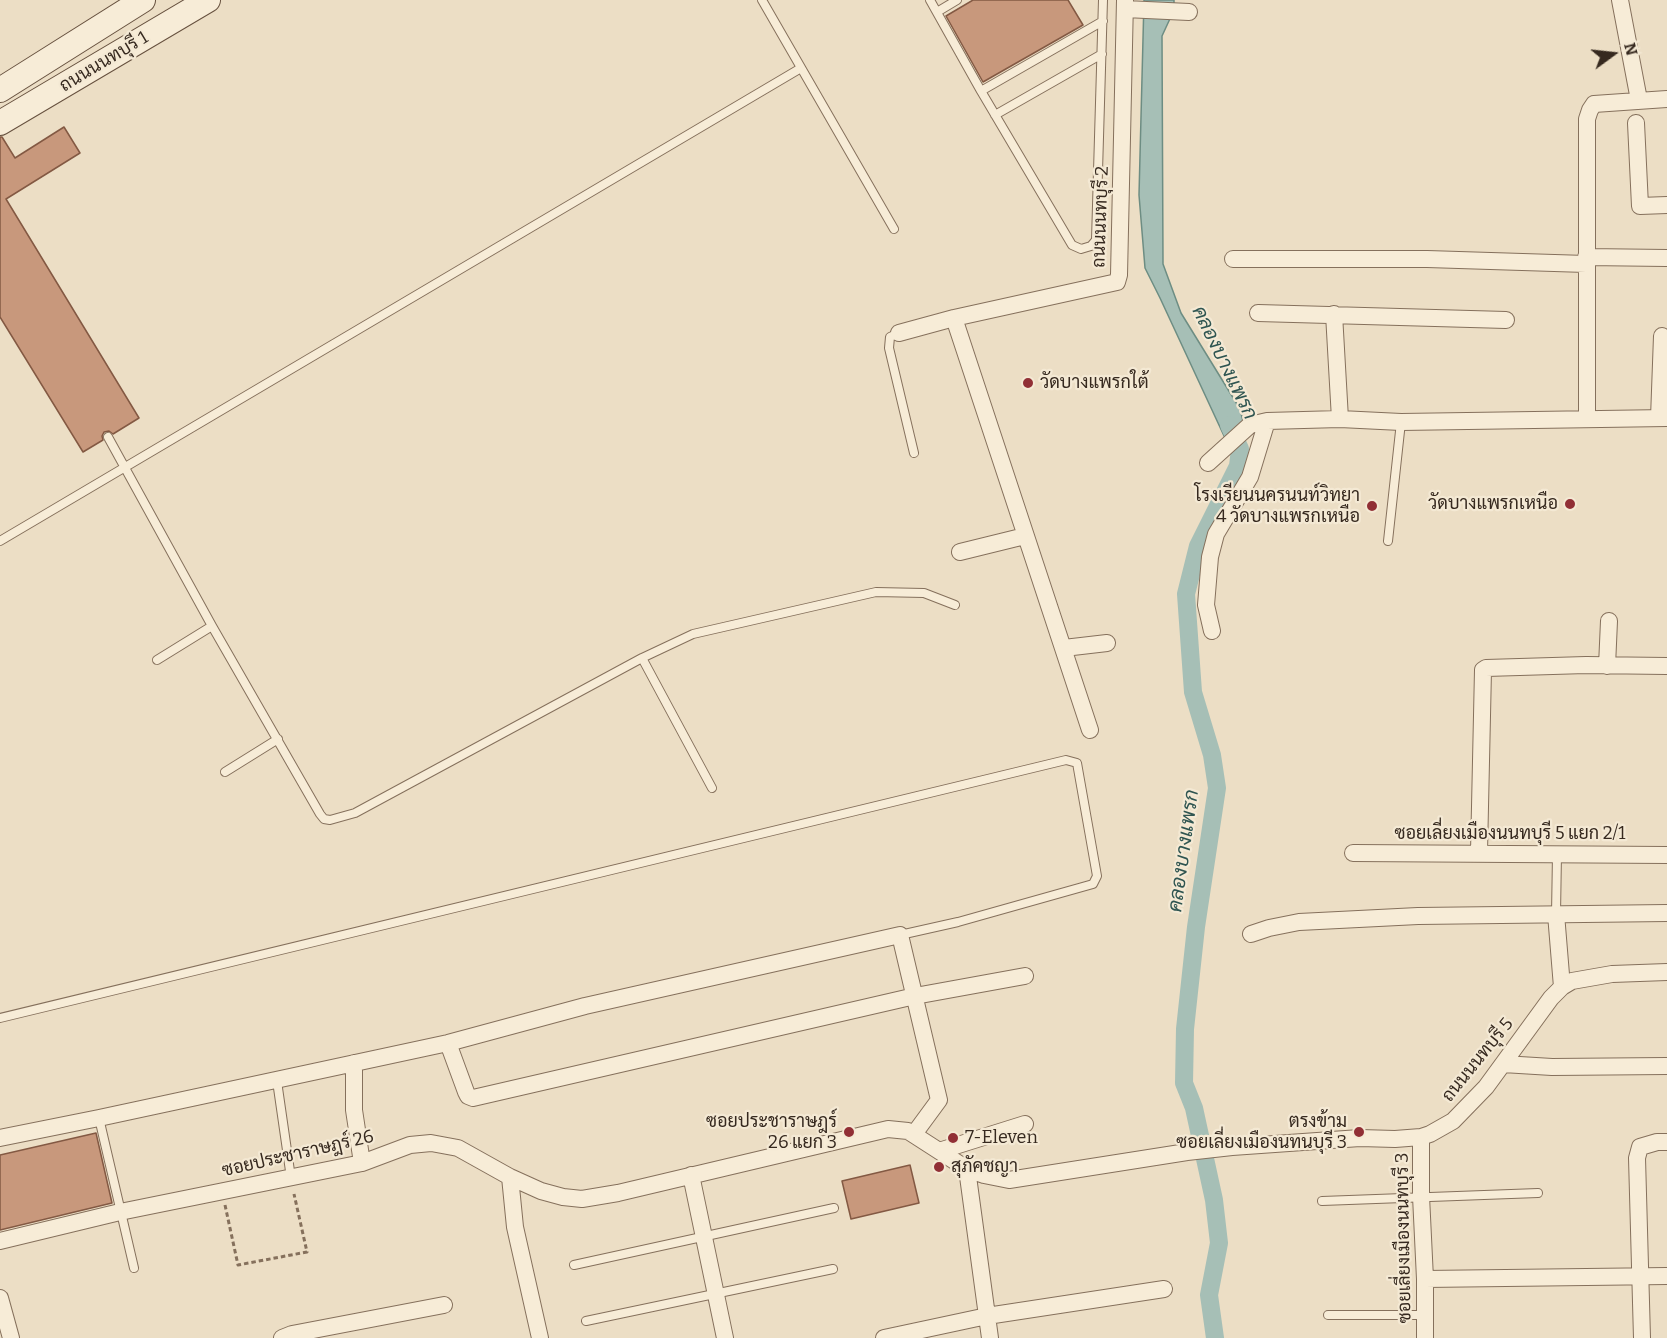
<!DOCTYPE html>
<html>
<head>
<meta charset="utf-8">
<style>
  body { margin:0 }
  #map { position:relative; width:1667px; height:1338px; overflow:hidden; background:#ecdec5; font-family:Bitter,serif }
  canvas { display:block }
  .north { position:absolute; left:1583px; top:24px; width:60px; height:60px; -webkit-text-stroke:4px #f4e9d4; paint-order:stroke; rotate:75deg; font-size:16px; font-weight:700; line-height:24px; text-align:center; color:#36291f }
  .north::after { content:''; display:block; margin:auto; width:21px; height:27px; background:#36291f; clip-path:polygon(50% 0,100% 100%,50% 72%,0 100%) }
</style>
</head>
<body>
<div id="map">
<canvas width="1667" height="1338"></canvas>
<div class="north">N</div>
</div>
<script>
const g = document.querySelector('canvas').getContext('2d');
g.lineJoin = 'round';
function paint(path, color) { g.fillStyle = color; g.fill(path, 'evenodd'); }
const shape = rows => new Path2D(rows.map(r => 'M' + r).join(''));
function strokePath(path, color, width, dash) { g.strokeStyle = color; g.lineWidth = width; g.lineCap = dash ? 'butt' : 'round'; g.setLineDash(dash || []); g.stroke(path); }
function write(font, color, halo, rows, align = 'center') {
  g.font = font + ' Bitter,Sarabun,serif'; g.lineWidth = 4.5; g.setLineDash([]); g.textBaseline = 'middle'; g.strokeStyle = halo; g.fillStyle = color; for (const [text, x, y, turn = 0] of rows) {
    g.save(); g.translate(x, y); g.rotate((+turn || 0) * Math.PI / 180); g.textAlign = isNaN(turn) ? turn : align; if (halo) g.strokeText(text, 0, 0); g.fillText(text, 0, 0); g.restore();
  }
}
const water = shape([
  [1144,0,1174,0,1174,10,1162,36,1163,264,1181,313,1240,409,1244,425,1225,438,1160,298,1145,268,1139,195,1144,0]
]);
paint(water, '#a6bfb6');
strokePath(water, '#6d8d83', 1.5);
strokePath(shape([
  [1215,1338,1209,1295,1219,1243,1214,1200,1194,1108,1184,1083,1185,1029,1196,927,1217,788,1212,755,1193,692,1186,594,1198,546,1238,466,1240,449,1229,425]
]), '#a6bfb6', 18);
const building = shape([
  [973,0,1068,0,1083,25,983,82,946,16,973,0],
  [64,127,80,153,6,199,139,418,113,434,109,431,104,432,102,436,103,440,83,452,0,317,0,137,2,137,15,158,64,127],
  [96,1133,112,1203,0,1230,0,1155,96,1133],
  [910,1165,919,1203,851,1219,842,1181,910,1165]
]);
paint(building, '#c8987c');
strokePath(building, '#835943', 1.5);
const lane = shape([
  [762,0,894,229],
  [930,0,981,91,1072,245,1081,249,1091,246,1096,240,1103,0],
  [937,12,957,0],
  [981,91,1103,21],
  [995,115,1102,54],
  [899,333,890,337,889,348,914,453],
  [108,437,212,626,320,814,324,819,330,820,355,813,642,658,693,634,876,592,924,593,955,605],
  [0,541,801,68],
  [1388,541,1401,422],
  [642,658,712,788],
  [157,660,212,626],
  [225,772,278,739],
  [1556,914,1557,854],
  [0,1018,1066,760,1077,763,1097,876,1093,884,958,922,900,935],
  [277,1081,291,1178],
  [99,1118,134,1268],
  [1322,1201,1538,1193],
  [574,1265,834,1208],
  [1328,1315,1425,1315],
  [586,1321,833,1269]
]);
const street = shape([
  [1620,0,1639,100],
  [1125,9,1189,12],
  [1636,123,1640,206,1667,205],
  [1586,257,1667,258],
  [1233,259,1427,259,1586,264],
  [1258,313,1506,320],
  [1334,314,1340,419],
  [954,318,1090,730],
  [899,333,954,318,1117,282,1119,275,1125,0],
  [1587,418,1587,119,1590,110,1594,104,1667,99],
  [1659,418,1662,336],
  [1208,463,1250,425,1267,421,1340,419,1401,422,1667,418],
  [960,552,1025,536],
  [1212,631,1206,605,1210,557,1216,534,1250,477,1267,421],
  [1064,648,1107,643],
  [1607,666,1609,621],
  [1479,852,1483,670,1486,668,1586,665,1667,666],
  [1353,853,1667,855],
  [1556,914,1562,987],
  [1251,934,1269,928,1299,922,1418,916,1667,913],
  [448,1043,466,1092,468,1096,473,1098,915,996,1025,976],
  [354,1063,354,1110,362,1163],
  [1503,1064,1552,1067,1667,1066],
  [1421,1137,1421,1196,1425,1279,1425,1338],
  [0,1138,99,1118,448,1043,585,1006,900,935,939,1100,914,1134],
  [939,1151,1025,1124],
  [967,1169,990,1338],
  [691,1175,725,1338],
  [510,1177,515,1227,540,1338],
  [0,1241,120,1212,362,1163,410,1145,431,1143,458,1148,510,1177,541,1191,563,1197,582,1199,618,1193,888,1129,908,1131,967,1169,984,1175,1009,1180,1187,1152,1232,1147,1360,1138,1395,1139,1421,1137,1430,1134,1453,1121,1486,1087,1551,998,1562,987,1572,981,1612,974,1667,972],
  [1425,1279,1667,1276],
  [0,1298,11,1338],
  [282,1338,292,1334,444,1305],
  [884,1338,987,1316,1164,1289],
  [1642,1338,1637,1158,1640,1147,1657,1142,1667,1142]
]);
const secondary = shape([
  [0,90,143,0],
  [0,123,208,0]
]);
strokePath(lane, '#85705c', 10);
strokePath(street, '#85705c', 18);
strokePath(secondary, '#67513f', 26);
strokePath(shape([
  [225,1205,238,1265,307,1252,294,1194]
]), '#85705c', 3, [4.5, 3]);
strokePath(lane, '#f7ecd7', 8);
strokePath(street, '#f7ecd7', 16);
strokePath(secondary, '#f7ecd7', 24);
for (const [x, y, r, color] of [
  [1028,383,6,"#912f35"],
  [1570,504,6,"#912f35"],
  [1372,506,6,"#912f35"],
  [849,1132,6,"#912f35"],
  [1359,1132,6,"#912f35"],
  [953,1138,6,"#912f35"],
  [939,1167,6,"#912f35"]
]) { const dot = new Path2D(); dot.arc(x, y, r, 0, 2 * Math.PI); g.fillStyle = color; g.fill(dot); strokePath(dot, '#f4e9d4', 2); }
write('18px', '#36291f', '#f4e9d4', [
  ["ถนนนนทบุรี 1",104,62,-31],
  ["ถนนนนทบุรี 2",1101,217,-88],
  ["ซอยเลี่ยงเมืองนนทบุรี 5 แยก 2/1",1510,834],
  ["ถนนนนทบุรี 5",1478,1060,-51],
  ["ซอยประชาราษฎร์ 26",298,1154,-13],
  ["ซอยเลี่ยงเมืองนนทบุรี 3",1404,1238,-91]
]);
write('18px', '#36291f', '#f4e9d4', [
  ["วัดบางแพรกใต้",1040,383,"left"],
  ["โรงเรียนนครนนท์วิทยา",1360,496],
  ["4 วัดบางแพรกเหนือ",1360,517],
  ["วัดบางแพรกเหนือ",1558,504],
  ["ซอยประชาราษฎร์",837,1122],
  ["26 แยก 3",837,1143],
  ["ตรงข้าม",1347,1122],
  ["ซอยเลี่ยงเมืองนทนบุรี 3",1347,1143],
  ["7-Eleven",965,1138,"left"],
  ["สุภัคชญา",951,1167,"left"]
], 'right');
write('italic 20px', '#2f5551', '#f4e9d4', [
  ["คลองบางแพรก",1224,363,64],
  ["คลองบางแพรก",1184,851,-82]
]);
</script>
</body>
</html>
